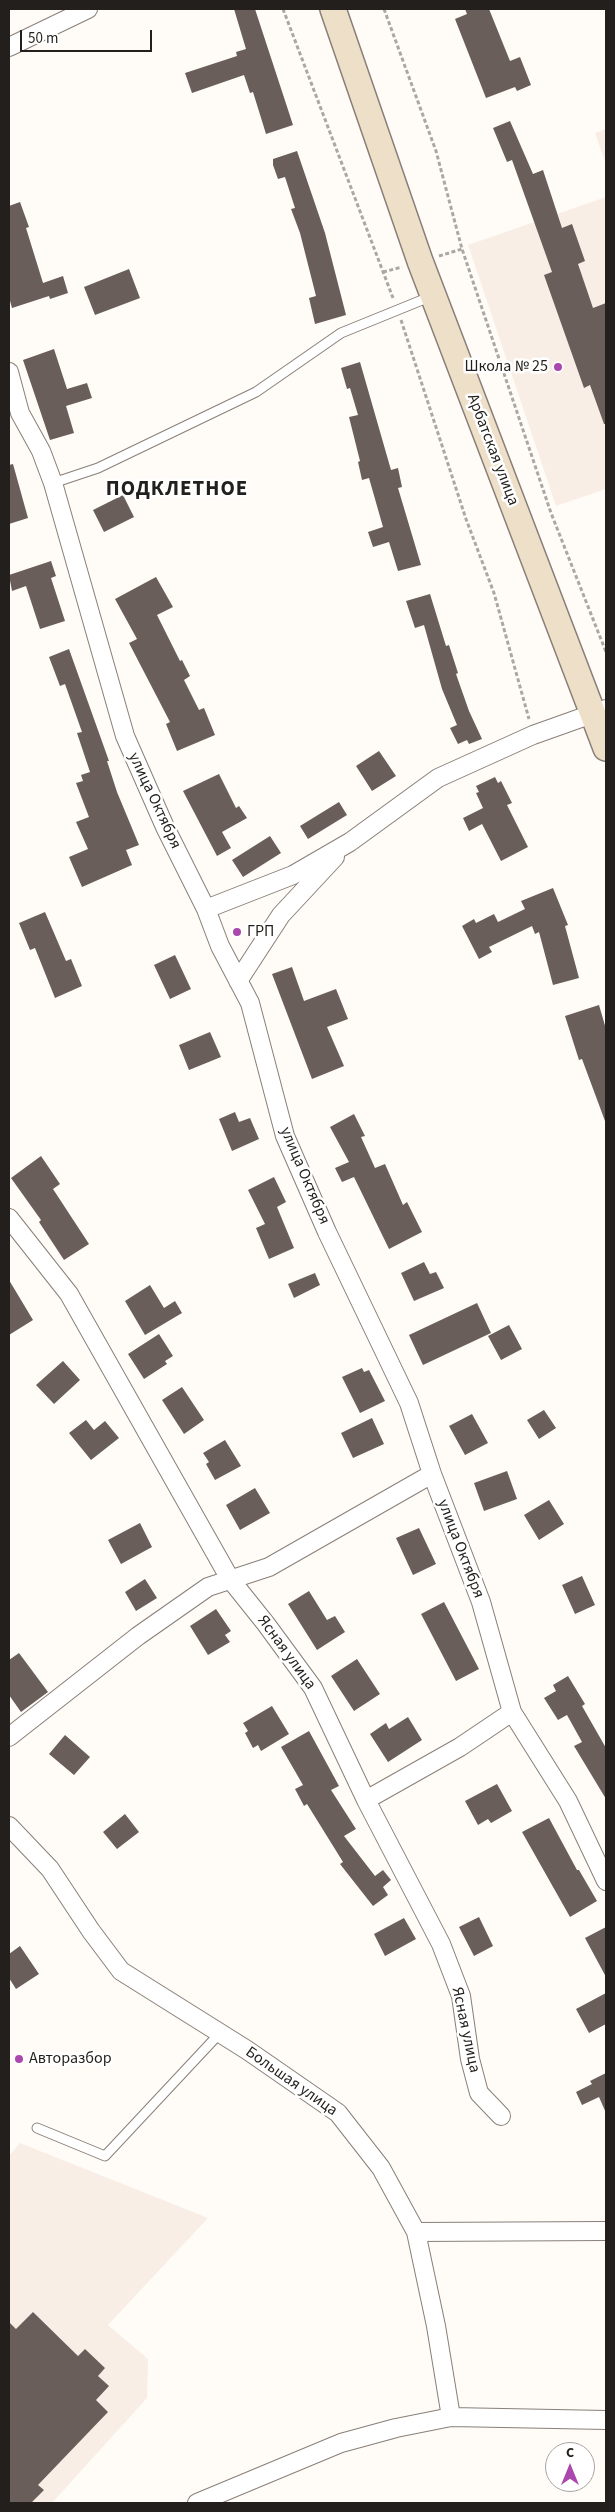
<!DOCTYPE html>
<html>
<head>
<meta charset="utf-8">
<style>
  body { margin:0 }
  #map { position:relative; width:615px; height:2512px; overflow:hidden; background:#fffbf7; font-family:"Source Sans 3",sans-serif }
  canvas { display:block }
  .frame { position:absolute; inset:0; border:10px solid #221f1c; pointer-events:none }
  .north { position:absolute; left:545px; top:2442px; width:50px; height:50px; box-sizing:border-box; background:#fff; border:1px solid #a7a5a4; border-radius:50%; rotate:0deg; font-size:14px; font-weight:700; line-height:20px; text-align:center; color:#221f1c }
  .north::after { content:''; display:block; margin:auto; width:18px; height:22px; background:#aa48ae; clip-path:polygon(50% 0,100% 100%,50% 72%,0 100%) }
  .scale { position:absolute; left:20px; top:30px; width:132px; height:22px; box-sizing:border-box; border:2px solid #221f1c; border-top:0; padding-left:6px; font-size:15px; line-height:18px; white-space:nowrap; color:#221f1c; -webkit-text-stroke:4px #fff; paint-order:stroke }
</style>
</head>
<body>
<div id="map">
<canvas width="615" height="2512"></canvas>
<div class="frame"></div>
<div class="north">С</div>
<div class="scale">50 m</div>
</div>
<script>
const g = document.querySelector('canvas').getContext('2d');
g.lineJoin = 'round';
function paint(path, color) { g.fillStyle = color; g.fill(path, 'evenodd'); }
const shape = rows => new Path2D(rows.map(r => 'M' + r).join(''));
function strokePath(path, color, width, dash) { g.strokeStyle = color; g.lineWidth = width; g.lineCap = dash ? 'butt' : 'round'; g.setLineDash(dash || []); g.stroke(path); }
function write(font, color, halo, rows, align = 'center') {
  g.font = font + ' "Source Sans 3",sans-serif'; g.lineWidth = 5; g.setLineDash([]); g.textBaseline = 'middle'; g.strokeStyle = halo; g.fillStyle = color; for (const [text, x, y, turn = 0] of rows) {
    g.save(); g.translate(x, y); g.rotate((+turn || 0) * Math.PI / 180); g.textAlign = isNaN(turn) ? turn : align; if (halo) g.strokeText(text, 0, 0); g.fillText(text, 0, 0); g.restore();
  }
}
paint(shape([
  [606,129,606,164,595,133],
  [606,197,606,489,556,506,468,245],
  [20,2143,208,2218,108,2325,148,2359,147,2398,52,2503,9,2503,9,2156]
]), '#f9eee6');
paint(shape([
  [234,9,255,9,293,125,266,134,253,92,250,93,244,75,192,93,185,73,237,56,236,52,246,49],
  [465,9,489,9,510,61,520,57,531,85,517,91,515,87,486,98,455,19,467,14],
  [510,121,533,174,543,170,562,228,572,224,585,261,578,264,593,308,606,303,606,424,604,424,590,385,584,388,544,275,552,272,512,160,507,162,493,128],
  [297,151,325,233,346,315,315,324,309,298,316,296,300,233,291,209,295,208,285,177,278,179,273,165,273,159],
  [20,202,29,227,26,228,43,283,63,276,68,293,50,299,49,296,12,308,9,297,9,206],
  [129,269,140,298,95,315,84,287],
  [54,349,67,389,87,383,92,398,66,406,74,433,50,440,23,360],
  [360,362,391,470,398,468,402,487,398,488,421,565,398,571,389,542,373,547,368,532,383,527,369,478,362,480,358,462,360,461,349,417,358,415,350,388,347,389,341,368],
  [13,464,28,518,9,524,9,465],
  [123,495,134,517,104,532,93,510],
  [51,561,56,576,51,578,65,621,40,629,26,586,12,591,9,575],
  [156,577,173,607,157,615,180,661,182,660,190,676,184,680,199,710,204,708,215,735,177,751,166,724,170,722,129,643,137,639,115,599],
  [430,594,446,646,449,645,458,673,456,674,469,711,482,739,469,744,467,740,458,744,450,728,457,725,442,689,424,625,415,628,406,601],
  [69,649,109,761,107,761,117,792,139,845,126,850,132,865,82,887,69,857,88,849,76,822,89,817,76,783,83,781,81,775,90,772,77,733,82,732,65,684,60,686,49,657],
  [379,751,396,776,372,791,356,766],
  [219,774,236,808,239,806,247,818,222,832,231,848,217,856,183,791],
  [495,777,498,783,501,781,512,803,507,805,528,847,501,861,482,824,469,831,463,818,483,808,476,793,479,792,476,786],
  [339,802,347,815,308,839,300,826],
  [270,836,281,853,243,877,232,860],
  [553,888,568,925,565,926,579,978,553,985,539,932,535,934,532,926,489,947,492,952,479,959,462,926,474,919,476,923,494,914,498,922,525,909,521,901],
  [45,912,66,961,71,959,82,986,55,998,35,948,30,950,19,923],
  [175,955,191,989,170,999,154,965],
  [292,967,304,1001,336,989,348,1019,327,1027,344,1066,312,1079,272,974],
  [599,1005,606,1029,605,1121,582,1059,579,1060,565,1016],
  [210,1032,221,1057,189,1070,179,1045],
  [235,1112,239,1122,250,1118,259,1139,232,1151,219,1119],
  [354,1114,365,1136,361,1137,375,1168,385,1164,403,1205,407,1202,422,1232,389,1249,354,1177,342,1182,335,1168,349,1162,330,1127],
  [41,1156,60,1184,53,1189,89,1244,64,1260,39,1222,41,1220,11,1178],
  [274,1177,286,1202,277,1207,294,1248,269,1259,256,1228,265,1224,248,1190],
  [424,1262,430,1274,436,1272,444,1288,414,1301,401,1273],
  [315,1273,320,1285,294,1298,288,1284],
  [9,1280,33,1320,9,1335],
  [150,1285,164,1308,175,1301,182,1313,145,1335,125,1301],
  [477,1303,491,1333,423,1365,409,1335],
  [509,1325,522,1349,501,1360,488,1336],
  [159,1334,173,1356,165,1361,167,1364,144,1379,128,1354],
  [63,1361,80,1380,54,1404,36,1385],
  [362,1368,364,1372,369,1370,385,1401,360,1413,342,1377],
  [182,1387,204,1420,184,1434,162,1400],
  [544,1410,556,1428,539,1439,527,1420],
  [472,1414,488,1443,465,1455,449,1426],
  [372,1418,384,1444,353,1458,341,1433],
  [86,1420,94,1430,105,1421,119,1438,91,1460,69,1433],
  [225,1440,241,1466,215,1480,206,1464,209,1462,203,1453],
  [507,1471,517,1499,484,1511,474,1483],
  [255,1488,270,1513,240,1530,226,1505],
  [549,1500,564,1524,539,1540,524,1515],
  [140,1523,152,1547,121,1564,108,1540],
  [419,1528,436,1564,413,1575,396,1538],
  [582,1576,595,1605,575,1614,562,1585],
  [145,1579,157,1598,136,1611,125,1592],
  [309,1591,327,1620,335,1616,345,1632,317,1650,288,1604],
  [444,1602,479,1669,456,1681,421,1614],
  [216,1609,231,1631,225,1635,230,1642,208,1655,190,1626],
  [19,1653,48,1692,21,1712,9,1695,9,1660],
  [357,1659,380,1694,354,1711,331,1676],
  [568,1676,585,1704,582,1706,606,1748,606,1799,574,1746,582,1742,567,1715,558,1720,544,1698,556,1691,553,1685],
  [272,1706,289,1734,261,1751,258,1745,253,1748,245,1733,248,1731,243,1723],
  [408,1717,422,1740,388,1762,370,1734,386,1723,389,1729],
  [309,1731,339,1786,331,1790,356,1829,344,1836,375,1876,383,1870,391,1880,383,1887,388,1895,373,1906,340,1864,343,1862,307,1804,304,1806,295,1789,303,1785,281,1747],
  [65,1735,90,1757,74,1775,49,1754],
  [497,1784,512,1811,491,1823,488,1819,478,1825,465,1801],
  [125,1814,139,1832,117,1849,103,1832],
  [549,1818,577,1870,579,1870,597,1901,570,1917,522,1832],
  [479,1917,493,1946,474,1956,459,1927],
  [404,1918,416,1939,385,1956,374,1934],
  [606,1927,606,1977,585,1938],
  [20,1946,39,1974,16,1989,9,1978,9,1954],
  [606,1993,606,2024,589,2033,576,2009],
  [606,2073,606,2113,599,2097,582,2105,576,2092,592,2084,590,2081],
  [33,2312,78,2356,85,2349,105,2368,98,2376,109,2386,96,2400,108,2412,38,2485,44,2490,31,2503,9,2503,9,2322,16,2329]
]), '#6a5e5a');
const lane = shape([
  [53,483,98,468,256,392,341,333,432,296],
  [37,2128,105,2156,220,2033]
]);
const street = shape([
  [9,47,88,9],
  [9,372,20,413,41,451,53,483,125,736,165,827,206,909,220,946,250,1003,285,1136,327,1232,409,1403,432,1474,481,1602,512,1712,568,1801,606,1881],
  [206,909,293,875,350,842,438,778,533,735,606,709],
  [238,981,281,915,335,857],
  [9,1218,69,1294,230,1579,266,1624,313,1688,366,1800,441,1944,461,1996,470,2059,479,2093,501,2116],
  [9,1737,138,1636,208,1587,269,1567,432,1474],
  [366,1800,460,1747,512,1712],
  [9,1826,50,1869,91,1931,121,1971,247,2050,338,2113,381,2168,416,2232,436,2326,451,2417],
  [416,2232,606,2231],
  [197,2503,341,2443,396,2428,451,2417,606,2420]
]);
const secondary = shape([
  [333,9,420,261,606,748]
]);
strokePath(lane, '#897f78', 11);
strokePath(street, '#897f78', 20);
strokePath(secondary, '#897f78', 28);
strokePath(shape([
  [283,9,393,298],
  [384,9,436,151,462,249,551,513,606,652],
  [439,256,462,249],
  [383,272,402,267],
  [401,320,466,519,494,593,529,719]
]), '#aba7a3', 3, [4, 2.5]);
strokePath(lane, '#fff', 9);
strokePath(street, '#fff', 18);
strokePath(secondary, '#eee0c8', 25);
for (const [x, y, r, color] of [
  [558,367,5,"#aa48ae"],
  [237,932,5,"#aa48ae"],
  [19,2059,5,"#aa48ae"]
]) { const dot = new Path2D(); dot.arc(x, y, r, 0, 2 * Math.PI); g.fillStyle = color; g.fill(dot); strokePath(dot, '#fff', 2); }
write('16px', '#221f1c', '#fff', [
  ["Школа № 25",548,367,"right"],
  ["ГРП",247,932],
  ["Авторазбор",29,2059]
], 'left');
write('16px', '#221f1c', '#fff', [
  ["Арбатская улица",492,450,69],
  ["улица Октября",154,801,65],
  ["улица Октября",304,1176,67],
  ["улица Октября",460,1549,69],
  ["Ясная улица",286,1653,54],
  ["Ясная улица",465,2030,78],
  ["Большая улица",291,2082,35]
]);
g.letterSpacing = '1px';
write('bold 21px', '#221f1c', '#fff', [
  ["ПОДКЛЕТНОЕ",177,490]
]);
g.letterSpacing = '0px';
</script>
</body>
</html>
